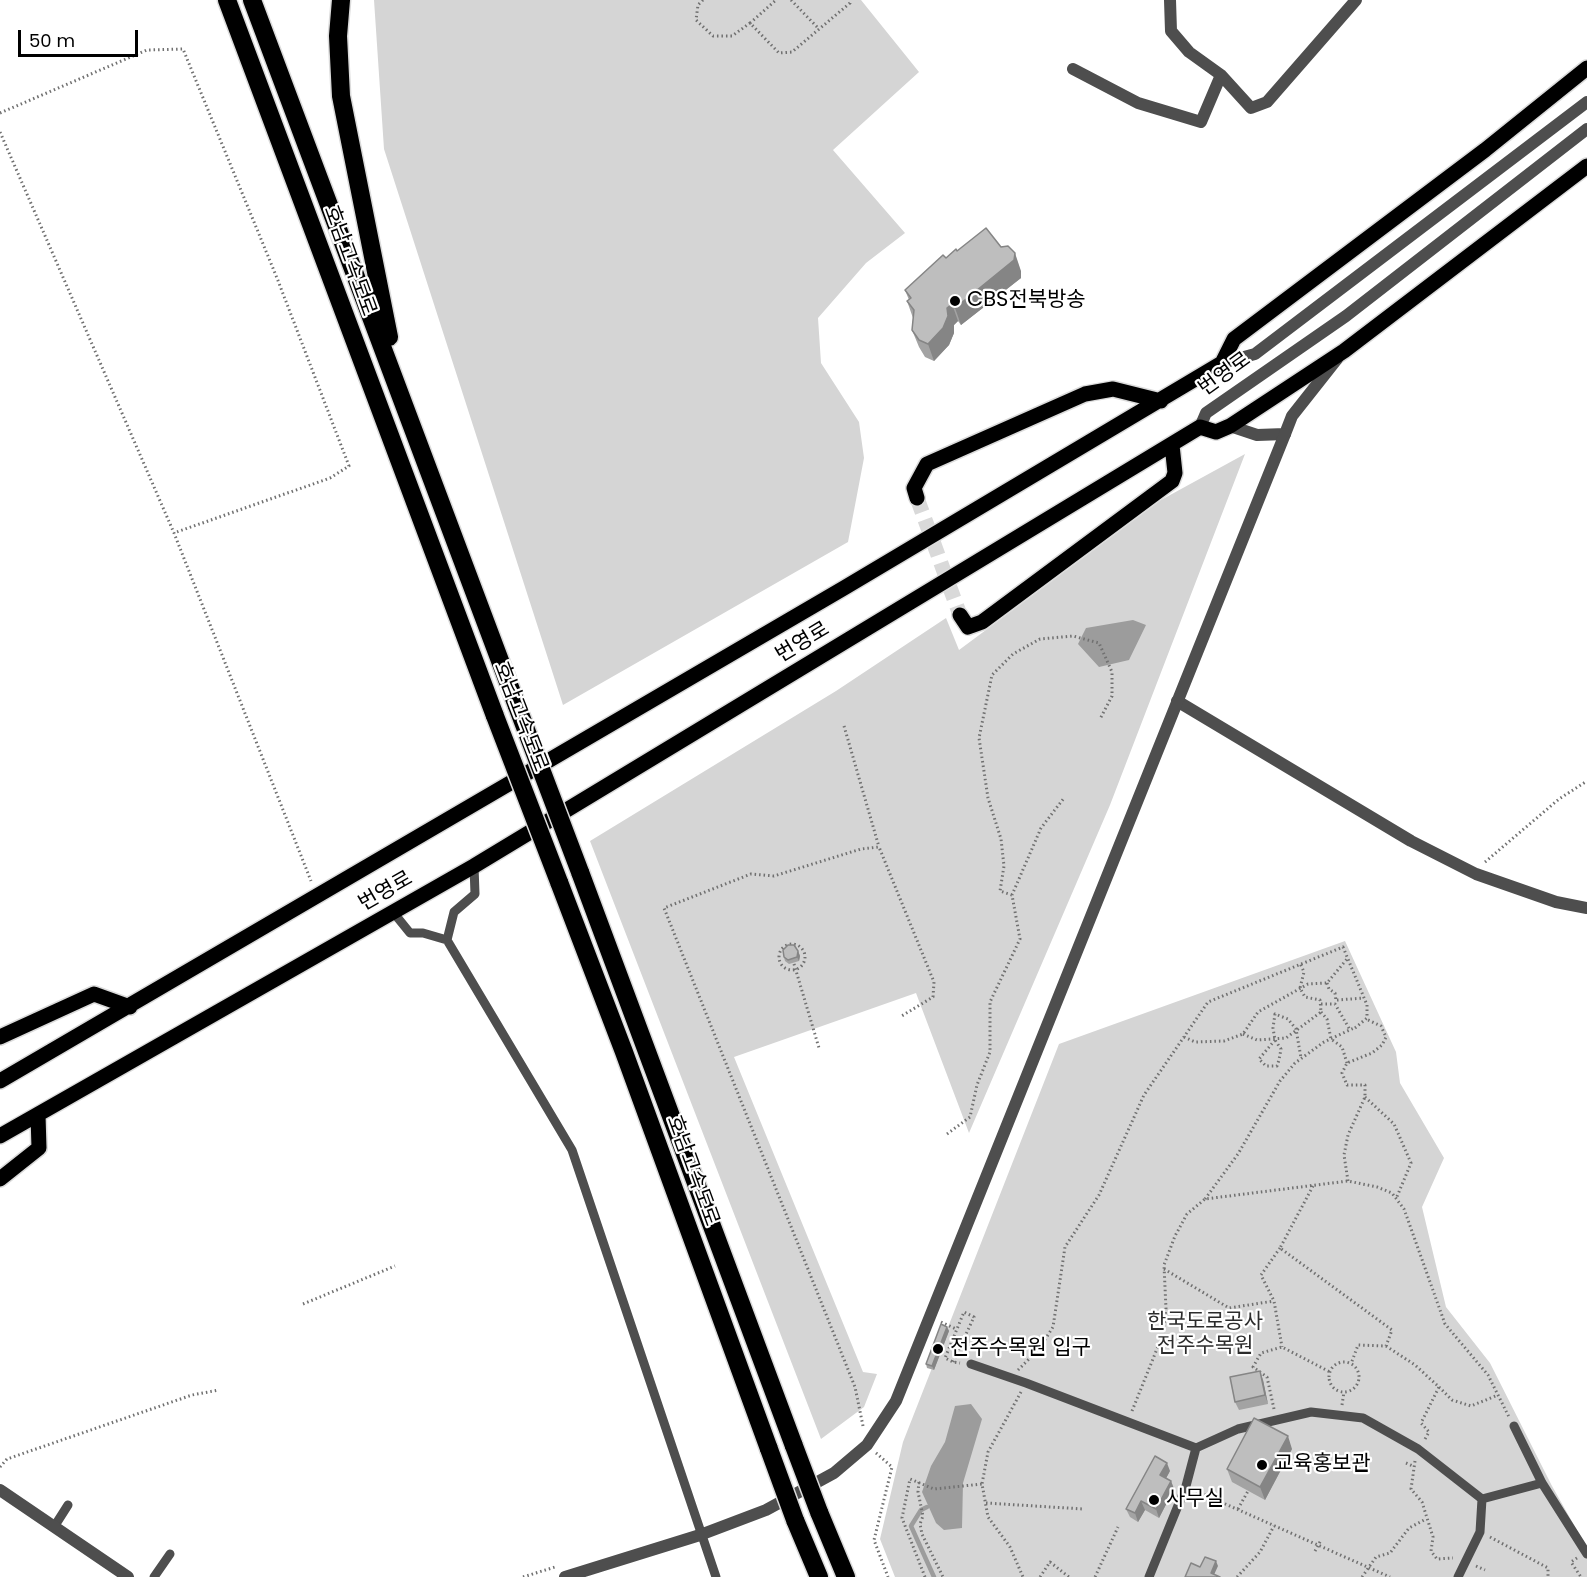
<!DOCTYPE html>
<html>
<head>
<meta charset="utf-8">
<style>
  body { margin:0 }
  #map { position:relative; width:1587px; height:1577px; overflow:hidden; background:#fff; font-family:Poppins,sans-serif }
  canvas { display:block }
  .scale { position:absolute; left:18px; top:30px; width:120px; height:27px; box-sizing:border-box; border:3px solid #000; border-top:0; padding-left:8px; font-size:18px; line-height:21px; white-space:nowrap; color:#000; -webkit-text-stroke:4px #fff; paint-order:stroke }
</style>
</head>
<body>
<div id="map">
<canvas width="1587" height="1577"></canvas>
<div class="scale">50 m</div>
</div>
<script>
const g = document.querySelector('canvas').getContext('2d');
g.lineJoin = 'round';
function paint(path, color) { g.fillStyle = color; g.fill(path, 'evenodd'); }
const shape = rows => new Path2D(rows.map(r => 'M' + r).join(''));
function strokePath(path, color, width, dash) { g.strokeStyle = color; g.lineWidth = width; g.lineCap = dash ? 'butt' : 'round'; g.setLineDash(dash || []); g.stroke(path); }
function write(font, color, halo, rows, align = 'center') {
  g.font = font + ' Poppins,"Noto Sans KR",sans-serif'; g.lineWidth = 4.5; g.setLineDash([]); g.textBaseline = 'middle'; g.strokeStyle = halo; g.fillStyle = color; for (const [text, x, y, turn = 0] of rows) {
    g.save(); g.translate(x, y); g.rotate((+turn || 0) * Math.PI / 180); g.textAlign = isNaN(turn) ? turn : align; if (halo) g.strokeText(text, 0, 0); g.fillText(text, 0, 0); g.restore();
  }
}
paint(shape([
  [374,0,861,0,919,72,833,150,905,233,866,263,818,318,821,363,859,422,864,458,848,542,563,705,384,149],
  [1245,454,1110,805,969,1133,916,993,734,1057,863,1372,877,1374,864,1407,821,1439,590,841,836,691,946,618,959,650,1161,500],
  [1345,941,1396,1052,1400,1083,1444,1158,1422,1207,1446,1307,1490,1363,1552,1486,1587,1548,1587,1577,895,1577,880,1539,903,1442,1059,1044]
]), '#d5d5d5');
paint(shape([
  [1133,620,1146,625,1129,660,1099,667,1078,644,1086,628],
  [971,1404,982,1419,963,1483,962,1528,944,1530,936,1523,922,1492,931,1466,945,1442,955,1406]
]), '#9c9c9c');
strokePath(shape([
  [927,1507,921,1510,911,1526,934,1577]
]), '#9c9c9c', 4.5);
strokePath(shape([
  [917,498,960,615]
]), '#d9d9d9', 15, [15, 8]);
const primary = shape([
  [917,498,914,488,927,464,1085,394,1113,389,1161,401],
  [960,615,968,627,982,622,1172,481,1175,473,1172,445],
  [0,1037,94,994,130,1007],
  [0,1081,844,588,1222,363,1234,339,1485,150,1587,68],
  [0,1136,474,866,1200,427,1216,432,1230,426,1344,351,1587,166],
  [0,1179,39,1148,38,1115]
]);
const motorway = shape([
  [227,0,495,716],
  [252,0,517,706],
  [341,0,338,36,341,96,389,337],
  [580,872,794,1446],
  [559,882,624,1052,769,1449],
  [819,1512,846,1577],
  [795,1520,819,1577]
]);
strokePath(primary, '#dbdbdb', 18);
strokePath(motorway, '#dbdbdb', 21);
strokePath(shape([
  [703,0,698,5,696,20,713,36,732,36,750,23,779,53,792,52,850,3,850,0],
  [791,0,819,29],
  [750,23,776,0],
  [0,113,147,50,183,49,277,278,349,466,330,478,174,533],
  [0,132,174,533,311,881],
  [844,726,879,847],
  [1485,862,1559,799,1587,781],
  [1012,895,1000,891,1004,866,1001,839,988,798,979,738,992,675,1013,654,1040,639,1073,636,1099,643,1112,672,1112,696,1100,719],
  '779 957a13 13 0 1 1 26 0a13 13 0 1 1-26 0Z',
  [794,964,819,1048],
  [1327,983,1329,989,1335,993,1336,1001],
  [1337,1000,1364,998],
  [1321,1004,1335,1004,1350,1030],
  [1321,1012,1327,1019,1331,1039,1342,1047,1347,1063],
  [1243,1034,1257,1040,1286,1038,1321,1012,1320,1000,1305,997,1300,988,1304,972,1300,963],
  [1184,1037,1195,1042,1224,1041,1243,1034,1258,1012,1308,984,1327,983,1347,959],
  [1275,1040,1259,1059,1266,1066,1277,1066,1279,1060,1281,1049,1275,1040,1273,1028,1275,1014,1288,1019,1296,1029,1301,1058],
  [1365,1097,1394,1124,1411,1163,1396,1199],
  [947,1134,970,1117,977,1085,990,1052,990,1002,1020,939,1012,895,1041,828,1064,798],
  [1348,1181,1344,1155,1348,1135,1365,1097,1365,1085,1347,1085,1342,1073,1347,1063,1372,1053,1382,1045,1386,1037,1381,1026,1366,1019],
  [1313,1186,1280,1248,1392,1330,1386,1346,1358,1345,1351,1364],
  [1205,1199,1238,1154,1280,1081,1295,1063,1324,1042,1356,1027],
  [1280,1248,1261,1275,1274,1301,1282,1347],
  [1164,1269,1229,1308,1274,1301],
  [303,1304,395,1266],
  [941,1322,956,1329],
  [1386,1346,1415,1365,1439,1387,1421,1423,1429,1432,1425,1439],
  [953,1362,974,1317,964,1312,945,1358,953,1362,960,1363],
  '1329 1377a15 15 0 1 1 30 0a15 15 0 1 1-30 0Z',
  [1018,1370,1039,1349,1053,1327,1065,1247,1099,1195,1144,1095,1208,1002,1343,947,1367,1005,1367,1018,1355,1028],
  [1439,1387,1452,1400,1471,1406,1498,1395],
  [1021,1392,988,1452,982,1484,988,1517,1010,1547,1023,1577],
  [1342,1405,1344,1392],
  [1274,1409,1267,1377,1253,1367,1261,1353,1282,1347,1330,1372],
  [1132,1411,1163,1334,1166,1309,1164,1265,1175,1236,1187,1214,1205,1199,1348,1181,1377,1187,1392,1193,1404,1209,1445,1324,1488,1375,1509,1417],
  [863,1426,855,1387,664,908,751,874,774,876,861,849,879,847,934,982,933,997,900,1017],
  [876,1453,892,1467,874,1540,888,1577],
  [1415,1461,1411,1489,1422,1502,1433,1537,1431,1551,1437,1559,1453,1558],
  [1406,1463,1413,1466],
  [0,1467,7,1459,192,1395,219,1390],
  [919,1482,918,1492,923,1516,920,1524,922,1534,943,1577],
  [1196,1491,1390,1577],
  [986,1503,1083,1509],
  [1238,1509,1248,1491],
  [1490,1537,1548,1568,1548,1577],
  [1315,1551,1321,1540],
  [1577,1558,1571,1562,1581,1577],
  [1476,1566,1485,1570],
  [523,1577,555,1567],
  [925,1577,902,1518,910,1479,934,1489,982,1484],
  [1040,1577,1050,1562,1069,1577],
  [1095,1577,1118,1527],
  [1237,1577,1260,1552,1274,1526],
  [1362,1577,1376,1557,1390,1553,1409,1528,1426,1519]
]), '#707070', 3, [1.5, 3]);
strokePath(shape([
  [393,912,410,933,423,933,447,940,572,1150,716,1577],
  [447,940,454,912,475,894,474,866],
  [971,1364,1026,1383,1196,1448,1238,1429,1311,1412,1363,1418,1418,1449,1482,1499,1480,1532,1458,1577],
  [1514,1426,1542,1483,1587,1554],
  [1482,1499,1542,1483],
  [54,1527,68,1505],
  [154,1577,170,1554],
  [1149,1577,1186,1486,1196,1448]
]), '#4e4e4e', 9);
strokePath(shape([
  [1170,0,1171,31,1189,52,1221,75,1251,108,1267,102,1356,0],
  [1073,69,1138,103,1201,122,1221,75],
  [1230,426,1257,435,1285,434,1292,416,1337,359],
  [1177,701,1411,841,1476,874,1556,902,1587,908]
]), '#4e4e4e', 12);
strokePath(shape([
  [1222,363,1255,354,1587,102],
  [1200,427,1206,413,1346,316,1587,129],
  [0,1490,128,1577],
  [565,1577,700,1535,766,1510,834,1473,867,1445,896,1401,1285,434]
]), '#4e4e4e', 12);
strokePath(primary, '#000', 15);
strokePath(motorway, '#000', 18);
const motorwayBridge = shape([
  [517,706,580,872],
  [495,716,559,882],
  [794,1446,819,1512],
  [769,1449,795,1520]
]);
strokePath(motorwayBridge, '#dbdbdb', 21, []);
strokePath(motorwayBridge, '#000', 18);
paint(shape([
  [957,251,1021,271,1021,278,961,325,958,321,954,325,954,333,949,345,934,361,925,357,919,347,912,330,913,318,907,301,909,300,905,290,946,258],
  [798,951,800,956,799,961,789,964,785,961,784,957],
  [947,1327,949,1331,934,1370,927,1368,926,1364],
  [1263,1380,1268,1404,1239,1410,1235,1402],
  [1292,1449,1265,1500,1232,1482,1227,1469],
  [1170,1471,1166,1478,1171,1481,1174,1489,1159,1518,1145,1510,1138,1522,1130,1517,1126,1509]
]), '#a3a3a3');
paint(shape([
  [1015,253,1021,271,1021,278,961,325,955,308],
  [952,304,958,321,954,325,954,333,949,345,934,361,928,344,947,308],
  [798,951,800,956,799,961,797,957],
  [947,1327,949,1331,934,1370,932,1366],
  [1260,1371,1263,1380,1268,1404,1265,1395],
  [1288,1436,1292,1449,1265,1500,1260,1487],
  [1167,1463,1170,1471,1163,1484,1160,1475],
  [1171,1481,1174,1489,1159,1518,1156,1509],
  [1141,1501,1145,1510,1138,1522,1135,1513],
  [1216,1561,1218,1566,1213,1577,1211,1573]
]), '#858585');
const building = shape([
  [986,228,1001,247,1008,246,1015,253,1014,260,955,308,952,304,947,308,948,316,943,328,928,344,919,340,912,330,914,310,907,301,911,298,905,290,943,255,946,258,956,249,957,251,986,228],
  [788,945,794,945,798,951,797,957,788,960,784,957,783,950,788,945],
  [941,1324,947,1327,932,1366,926,1364,941,1324],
  [1260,1371,1265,1395,1235,1402,1230,1377,1260,1371],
  [1254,1418,1288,1436,1260,1487,1227,1469,1254,1418],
  [1155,1456,1167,1463,1160,1475,1171,1481,1156,1509,1141,1501,1135,1513,1126,1509,1155,1456],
  [1205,1557,1216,1561,1211,1573,1220,1577,1185,1577,1191,1563,1200,1567,1205,1557]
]);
paint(building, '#bebebe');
strokePath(building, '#858585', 1.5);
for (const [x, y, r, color] of [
  [955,301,6,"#000"],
  [938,1349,6,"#000"],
  [1262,1465,6,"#000"],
  [1154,1500,6,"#000"]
]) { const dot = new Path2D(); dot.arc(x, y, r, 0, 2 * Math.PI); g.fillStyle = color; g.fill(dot); strokePath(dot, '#fff', 2); }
write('21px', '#000', '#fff', [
  ["호남고속도로",349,261,70],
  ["번영로",1225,375,-36],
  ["번영로",803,643,-31],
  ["호남고속도로",520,717,69],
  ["번영로",386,892,-30],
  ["호남고속도로",692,1171,70]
]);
write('21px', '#000', '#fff', [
  ["CBS전북방송",967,301],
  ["전주수목원 입구",950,1349],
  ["교육홍보관",1274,1465],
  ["사무실",1166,1500]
], 'left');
write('21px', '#2c2c2c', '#fff', [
  ["한국도로공사",1205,1323],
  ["전주수목원",1205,1347]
]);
</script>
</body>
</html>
